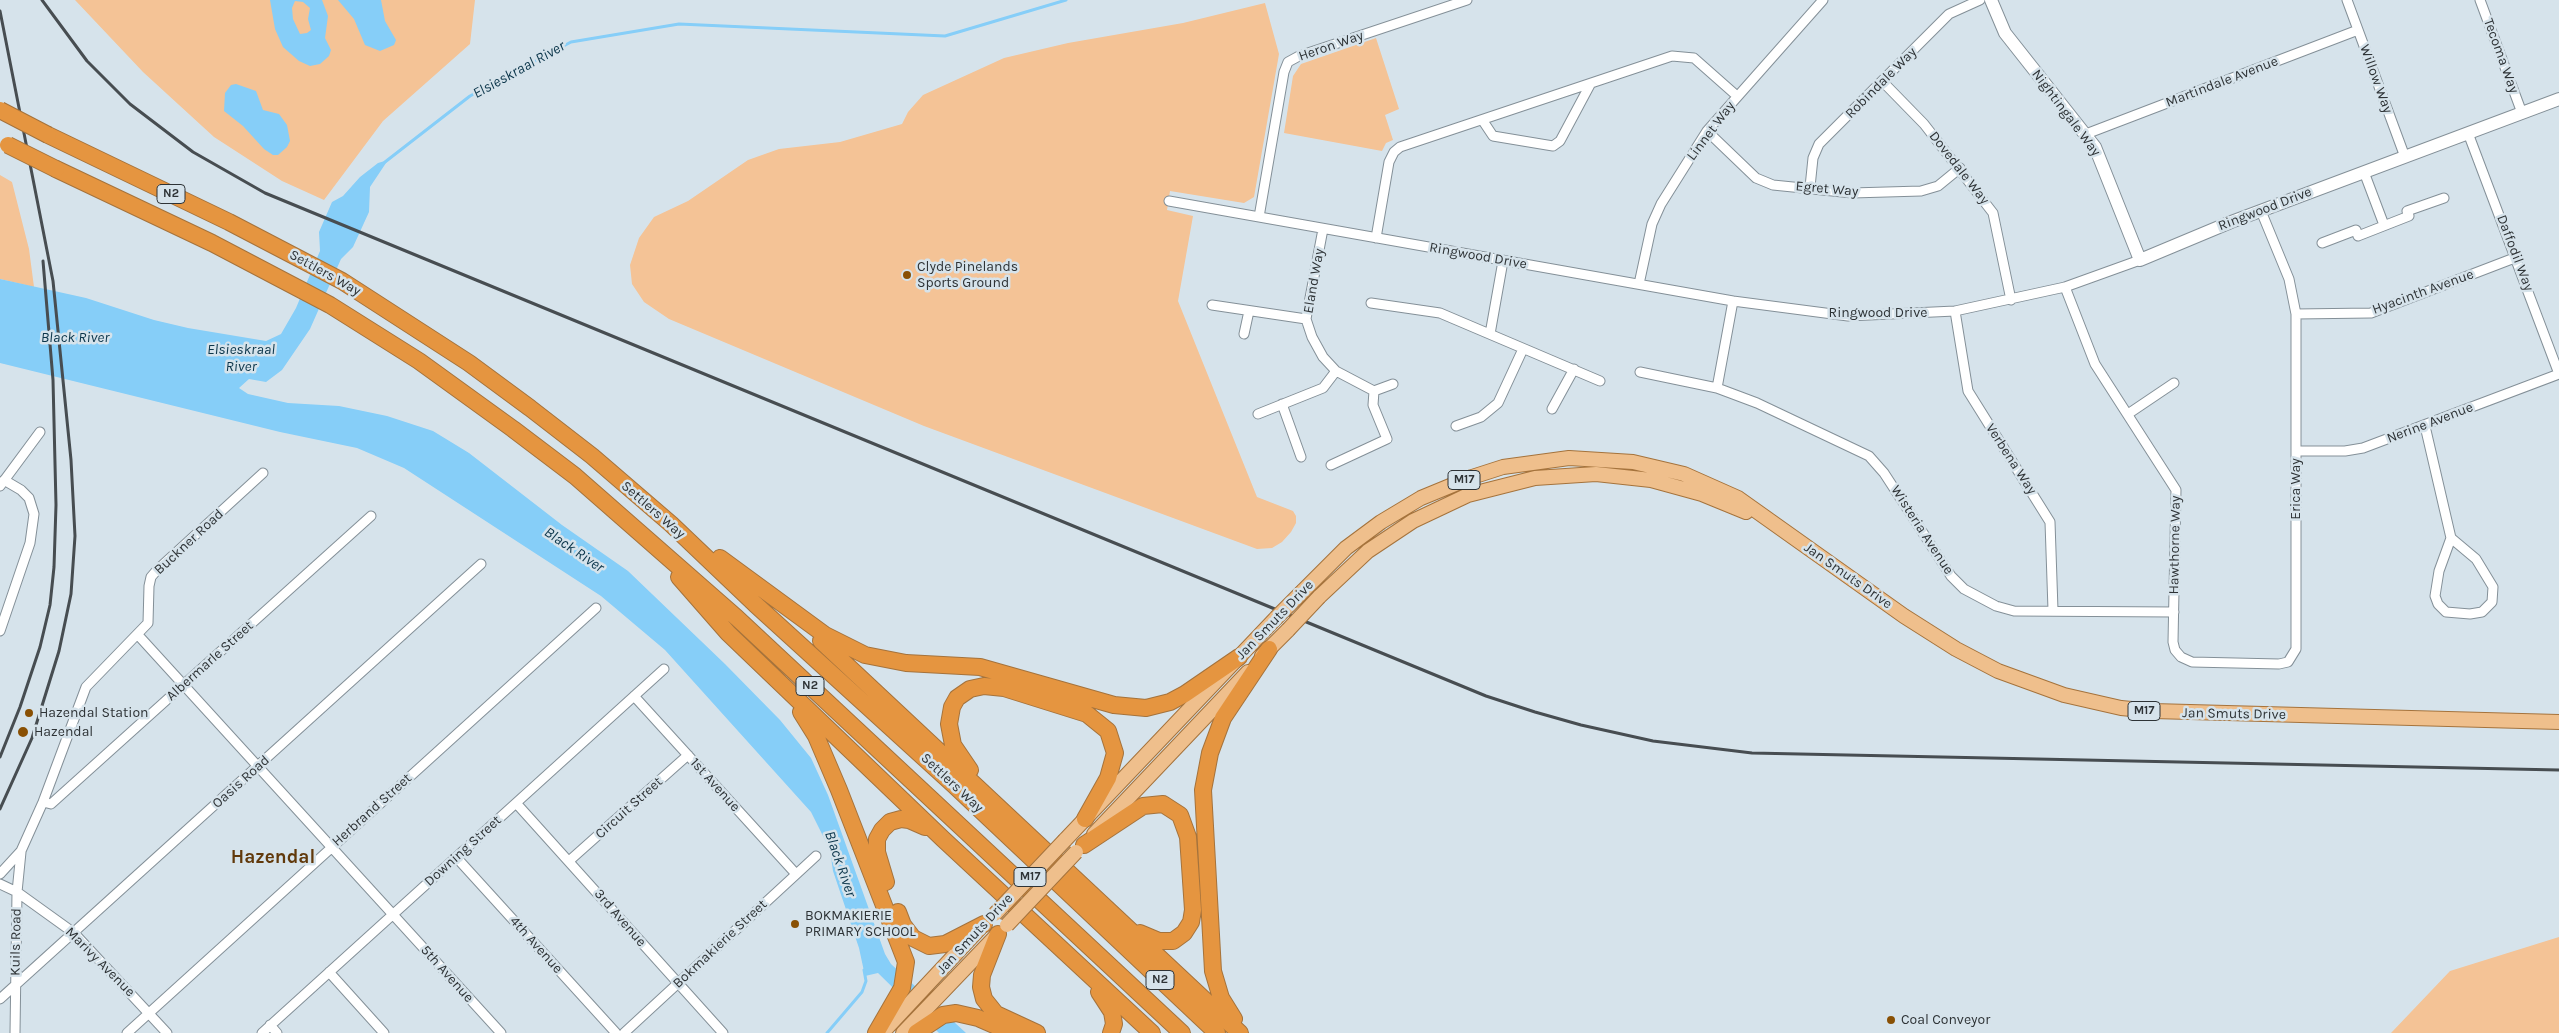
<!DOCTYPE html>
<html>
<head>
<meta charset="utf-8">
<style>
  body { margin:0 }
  canvas { display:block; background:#d6e3eb }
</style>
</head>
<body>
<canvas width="2559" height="1033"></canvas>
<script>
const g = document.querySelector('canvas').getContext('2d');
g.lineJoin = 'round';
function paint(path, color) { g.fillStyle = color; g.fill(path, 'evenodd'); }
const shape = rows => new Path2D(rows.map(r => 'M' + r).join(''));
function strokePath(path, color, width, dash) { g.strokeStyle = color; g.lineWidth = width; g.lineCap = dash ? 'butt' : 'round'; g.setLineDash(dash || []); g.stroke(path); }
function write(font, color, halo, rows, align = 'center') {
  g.font = font + ' Karla,sans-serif'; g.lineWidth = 5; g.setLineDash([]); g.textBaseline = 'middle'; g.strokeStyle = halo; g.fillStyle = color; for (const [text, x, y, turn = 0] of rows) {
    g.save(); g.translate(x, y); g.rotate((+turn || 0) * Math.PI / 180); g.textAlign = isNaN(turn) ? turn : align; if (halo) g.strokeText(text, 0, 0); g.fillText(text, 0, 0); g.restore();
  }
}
paint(shape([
  [75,0,475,0,470,44,383,121,324,200,282,181,214,137,143,72],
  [1265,3,1279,54,1254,197,1244,203,1170,191,1167,210,1193,216,1178,301,1257,497,1293,511,1296,516,1296,523,1291,532,1282,542,1272,548,1257,549,924,426,669,319,644,302,632,284,630,265,639,238,654,217,688,201,748,160,779,149,840,142,902,124,908,112,923,95,1004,58,1068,43,1183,23],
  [1376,38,1399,109,1385,115,1393,140,1386,143,1382,151,1284,133,1293,76,1301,64],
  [0,175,12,182,29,249,34,287,0,279],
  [2559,937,2559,1033,2391,1033,2450,971]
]), '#f4c396');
paint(shape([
  [270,0,322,0,328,16,325,38,331,50,329,56,320,64,310,66,299,61,283,47,275,29],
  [295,1,303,2,310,8,308,19,311,30,307,33,300,34,293,19,292,8],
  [338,0,381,0,385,21,396,40,394,45,380,51,365,45,354,19],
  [236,84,256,91,263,110,279,114,287,125,290,141,287,147,278,155,273,155,264,149,243,126,224,111,225,93,231,85],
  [388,160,370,187,369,212,353,247,341,259,310,329,282,370,266,382,249,379,239,388,248,394,288,403,339,406,387,416,433,431,469,453,562,525,628,571,725,664,780,720,811,758,828,795,885,954,891,964,966,1033,939,1033,878,973,865,976,859,948,833,871,830,850,811,812,665,650,601,596,404,468,357,448,280,432,0,363,0,279,86,298,154,320,188,328,266,341,281,334,296,308,320,251,319,232,332,202,343,196,360,177,378,163]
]), '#86cef8');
strokePath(shape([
  [385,162,470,96,571,42,679,24,945,36,1066,0],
  [827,1033,862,992,866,981,864,970]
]), '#86cef8', 3);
const street = shape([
  [2347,0,2405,157],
  [2480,0,2522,113],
  [1882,81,1924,124,1993,213,2011,300],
  [1483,121,1493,136,1553,146,1560,141,1591,83],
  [1707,131,1756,178,1773,185,1852,193,1921,191,1938,186,1960,168],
  [2468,133,2559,374],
  [2086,134,2358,30],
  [2364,172,2384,225],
  [1810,187,1813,158,1819,144,1949,14,1980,0],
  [1169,201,1733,301,1848,316,1955,311,2065,287,2140,260],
  [1259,217,1284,72,1288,62,1299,56,1467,0],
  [1323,229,1306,319,1312,337,1323,357,1336,371,1374,391,1393,384],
  [1376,238,1389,162,1394,152,1400,147,1672,56,1694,58,1737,96],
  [2322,243,2356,230,2358,236,2409,216,2407,211,2444,198],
  [1639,284,1652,224,1661,204,1707,131,1823,0],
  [2065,287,2095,364,2176,490,2173,642,2175,650,2181,657,2192,662,2279,664,2288,662,2296,649,2296,314,2289,279,2261,211],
  [1371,303,1440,313,1600,381],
  [1212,305,1306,319],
  [1955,311,1968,391,2050,522,2053,610],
  [2296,314,2371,313,2517,257],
  [1244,334,1249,311],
  [1490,334,1503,261],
  [1640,372,1717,388,1757,403,1869,456,1884,473,1951,576,1964,589,1996,606,2014,611,2174,612],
  [1717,388,1733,301],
  [1282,404,1301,457],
  [1552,409,1574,369],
  [1258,414,1323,388,1336,371],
  [2128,414,2174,383],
  [1456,426,1481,417,1498,403,1523,349],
  [2425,426,2451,538,2439,571,2435,596,2438,604,2446,612,2470,614,2482,612,2492,602,2493,587,2476,559,2451,538],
  [2296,451,2345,451,2363,448,2559,374],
  [1331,465,1387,439,1373,405,1374,391],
  [0,486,40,432],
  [0,631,30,543,34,514,29,498,21,490,4,480],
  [138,635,501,1033],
  [634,696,796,874],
  [43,802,51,804,371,516],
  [516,803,723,1033],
  [456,857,616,1033],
  [569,861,688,755],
  [0,874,21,851,43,802,86,687,148,623,149,586,151,577,157,570,263,473],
  [0,884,17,892,74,933,167,1033],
  [329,972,384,1033],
  [0,999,481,564],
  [270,1025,277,1033],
  [15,1033,17,892,21,852],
  [127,1033,596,608],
  [262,1033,664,669],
  [624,1033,816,856]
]);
const secondary = shape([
  [1991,0,2005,33,2095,147,2140,260,2231,222,2559,99]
]);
const primary = shape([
  [1303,591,1346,548,1381,522,1421,498,1472,477,1503,467,1569,458,1633,462,1684,474,1738,498,1904,616,1956,649,1998,671,2064,695,2121,708,2153,711,2559,722],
  [1319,597,1368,551,1413,521,1468,495,1535,478,1596,474,1651,480,1702,494,1746,512],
  [1262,656,1288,630],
  [1094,834,1248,672],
  [1065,840,1276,618],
  [882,1033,980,928],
  [903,1033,996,936]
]);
const highway = shape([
  [48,135,229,222,342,281,469,363,530,408,592,456,671,524,755,604,954,785,1217,1033],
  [56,169,212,243,330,305,419,361,513,429,575,476,737,618,1182,1033],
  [720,558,825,635,865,655,906,663,980,667,1114,705,1146,708,1170,702,1185,694,1239,657],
  [679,577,728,633,943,839,1152,1033],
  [821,641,1240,1033],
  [801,712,816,736,839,790,906,962,902,988,876,1033],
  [970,770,953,745,949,724,952,707,957,698,970,689,984,686,1004,688,1087,714,1108,731,1115,753,1108,778,1085,819],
  [1084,845,1143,806,1163,804,1180,815,1188,837,1193,910,1191,922,1184,933,1173,941,1159,941,1140,933],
  [886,882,877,852,877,839,882,830,890,822,901,819,909,820,925,827],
  [898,912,903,925,913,938,929,946,945,944,984,924],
  [998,934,982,975,981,987,984,999,996,1014,1037,1033],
  [1099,992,1112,1012,1114,1024,1111,1033],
  [1234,1019,1221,998,1213,971,1203,790,1210,753,1223,718,1269,649],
  [916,1033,943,1015,956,1013,978,1018,1010,1032]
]);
strokePath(street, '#849098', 11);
strokePath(secondary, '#849098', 14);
strokePath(primary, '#a5733c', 16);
strokePath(highway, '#a5733c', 18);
strokePath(street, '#fff', 9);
strokePath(secondary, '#fff', 12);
strokePath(primary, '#efbf8c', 14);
strokePath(highway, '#e59540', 16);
strokePath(shape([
  [42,0,87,61,130,104,193,152,265,193,1486,696,1535,712,1581,725,1653,741,1752,753,2559,770],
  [0,11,53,281,71,460,75,536,71,594,59,651,32,738,0,809],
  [0,757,20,707,40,647,50,605,54,567,56,505,53,380,43,261]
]), '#474d51', 3);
const primaryBridge = shape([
  [1276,618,1303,591],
  [1288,630,1319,597],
  [995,914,1065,840],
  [1007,925,1076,852]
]);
const highwayBridge = shape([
  [0,110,48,135],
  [8,145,56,169]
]);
strokePath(primaryBridge, '#a5733c', 16, []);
strokePath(highwayBridge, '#a5733c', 18, []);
strokePath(primaryBridge, '#efbf8c', 14);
strokePath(highwayBridge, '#e59540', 16);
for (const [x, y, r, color] of [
  [907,275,5,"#895004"],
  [29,713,5,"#895004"],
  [23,732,6,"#895004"],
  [795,924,5,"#895004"],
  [1891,1020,5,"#895004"]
]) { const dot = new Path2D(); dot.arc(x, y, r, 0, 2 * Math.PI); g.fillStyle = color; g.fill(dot); strokePath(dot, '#d6e3eb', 2); }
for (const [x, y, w] of [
  [171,194,28],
  [1464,480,32],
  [810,686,28],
  [2144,711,32],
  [1030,877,32],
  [1160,980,28]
]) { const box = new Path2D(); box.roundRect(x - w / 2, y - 9.5, w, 19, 4); g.fillStyle = '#d6e3eb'; g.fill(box); strokePath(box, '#2e3336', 1); }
write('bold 12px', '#2e3336', null, [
  ["N2",171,194],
  ["M17",1464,480],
  ["N2",810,686],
  ["M17",2144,711],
  ["M17",1030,877],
  ["N2",1160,980]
]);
write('14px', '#2e3336', '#d6e3eb', [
  ["Heron Way",1331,46,-19],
  ["Tecoma Way",2501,56,70],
  ["Willow Way",2376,79,70],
  ["Martindale Avenue",2222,82,-21],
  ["Robindale Way",1881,83,-45],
  ["Nightingale Way",2066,113,53],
  ["Linnet Way",1711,131,-53],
  ["Dovedale Way",1959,168,52],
  ["Egret Way",1827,189,5],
  ["Ringwood Drive",2265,209,-21],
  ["Daffodil Way",2515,253,69],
  ["Ringwood Drive",1478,256,10],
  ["Settlers Way",325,273,29],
  ["Eland Way",1314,281,-80],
  ["Hyacinth Avenue",2423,292,-20],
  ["Ringwood Drive",1878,313],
  ["Nerine Avenue",2430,423,-21],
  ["Verbena Way",2011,459,57],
  ["Erica Way",2296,489,-90],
  ["Settlers Way",653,510,41],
  ["Wisteria Avenue",1922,530,57],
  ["Buckner Road",189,542,-43],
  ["Hawthorne Way",2175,545,-89],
  ["Jan Smuts Drive",1848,576,35],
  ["Jan Smuts Drive",1275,620,-46],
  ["Albermarle Street",210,661,-42],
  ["Jan Smuts Drive",2234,714,1],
  ["Oasis Road",241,782,-42],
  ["Settlers Way",952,783,43],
  ["1st Avenue",715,785,48],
  ["Circuit Street",629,808,-42],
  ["Herbrand Street",372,810,-42],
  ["Downing Street",463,851,-42],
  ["3rd Avenue",620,918,49],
  ["Jan Smuts Drive",975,934,-47],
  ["Kuils Road",16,942,-89],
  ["Bokmakierie Street",720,944,-43],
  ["4th Avenue",536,945,48],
  ["Marivy Avenue",100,962,45],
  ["5th Avenue",447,974,48]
]);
write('14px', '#2e3336', '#d6e3eb', [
  ["Clyde Pinelands",917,267],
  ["Sports Ground",917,283],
  ["Hazendal Station",39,713],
  ["Hazendal",34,732],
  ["BOKMAKIERIE",805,916],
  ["PRIMARY SCHOOL",805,932],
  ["Coal Conveyor",1901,1020]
], 'left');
write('italic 15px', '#0c364b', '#d6e3eb', [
  ["Elsieskraal River",519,70,-29],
  ["Black River",75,338],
  ["Elsieskraal",241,350],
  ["River",241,367],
  ["Black River",574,550,34],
  ["Black River",840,864,71]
]);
write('bold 19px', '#61390b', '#d6e3eb', [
  ["Hazendal",273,858]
]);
</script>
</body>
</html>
